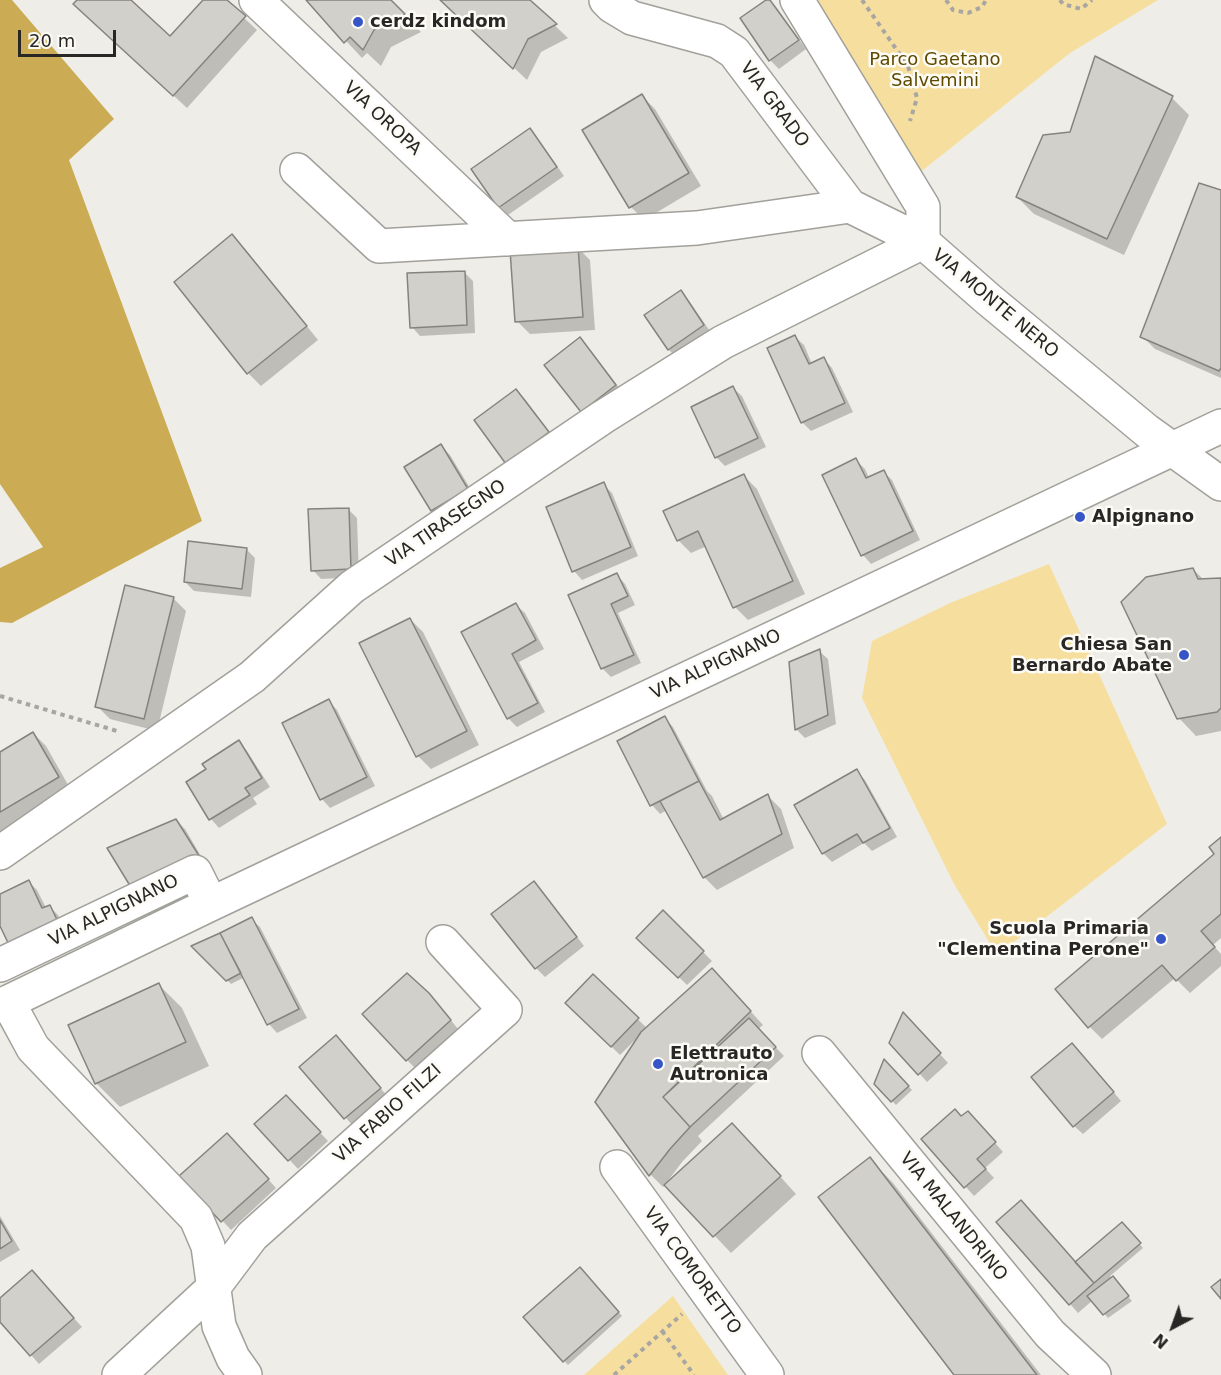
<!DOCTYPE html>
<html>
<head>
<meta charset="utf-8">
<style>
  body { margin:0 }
  #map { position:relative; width:1221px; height:1375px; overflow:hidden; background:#efede7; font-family:"DejaVu Sans",sans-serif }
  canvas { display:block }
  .north { position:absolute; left:1143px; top:1297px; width:60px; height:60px; -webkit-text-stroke:4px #fdfbf5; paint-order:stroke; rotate:221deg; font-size:16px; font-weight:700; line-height:24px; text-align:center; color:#282725 }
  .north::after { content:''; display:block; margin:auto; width:21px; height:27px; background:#282725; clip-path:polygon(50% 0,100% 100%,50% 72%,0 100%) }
  .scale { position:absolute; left:18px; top:30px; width:98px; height:27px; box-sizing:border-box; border:3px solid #282725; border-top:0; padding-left:8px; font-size:18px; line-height:21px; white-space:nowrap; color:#282725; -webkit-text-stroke:4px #fdfbf5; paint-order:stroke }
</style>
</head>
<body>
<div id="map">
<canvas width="1221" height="1375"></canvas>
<div class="north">N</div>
<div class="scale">20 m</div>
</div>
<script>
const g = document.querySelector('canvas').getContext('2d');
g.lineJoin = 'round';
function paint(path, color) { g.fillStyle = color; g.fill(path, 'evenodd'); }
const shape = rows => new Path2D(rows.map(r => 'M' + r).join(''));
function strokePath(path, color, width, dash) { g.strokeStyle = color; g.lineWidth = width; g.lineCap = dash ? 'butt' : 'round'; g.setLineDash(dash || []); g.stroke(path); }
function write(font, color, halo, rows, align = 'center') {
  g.font = font + ' "DejaVu Sans",sans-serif'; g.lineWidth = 5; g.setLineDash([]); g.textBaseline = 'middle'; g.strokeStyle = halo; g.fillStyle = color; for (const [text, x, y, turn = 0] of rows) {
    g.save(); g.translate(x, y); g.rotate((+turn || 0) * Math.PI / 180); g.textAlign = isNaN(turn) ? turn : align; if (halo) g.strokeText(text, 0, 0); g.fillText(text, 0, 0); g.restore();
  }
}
paint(shape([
  [807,0,1158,0,1070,53,918,174],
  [1049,564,1167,824,997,955,954,884,862,698,872,641,950,603],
  [673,1296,728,1375,584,1375]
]), '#f6df9e');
paint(shape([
  [0,0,12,0,114,119,69,160,202,521,12,623,0,622,0,568,43,547,0,484]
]), '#cbac54');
paint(shape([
  [79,0,129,0,171,38,205,0,225,0,257,30,187,108,88,17],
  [308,0,389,0,421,32,391,47,381,66,367,53,362,58],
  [442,0,528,0,568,38,541,52,527,80],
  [769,0,777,8,806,49,779,69,770,60,742,18],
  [642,96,655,109,701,186,644,220,631,207,584,130],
  [1172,98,1189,115,1124,255,1034,214,1017,197,1071,133],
  [530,130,538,139,564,176,508,215,500,207],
  [1221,192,1221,378,1155,349,1142,336],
  [232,237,245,249,318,340,261,386,248,373,176,282],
  [577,247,590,260,595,330,530,334,517,321],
  [464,272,473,281,475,333,420,336,412,327],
  [680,292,689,301,712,334,677,358,669,350,646,316],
  [795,337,804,345,812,364,824,359,832,368,853,412,811,431,802,422],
  [579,339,588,347,624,394,582,411,546,365],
  [733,388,742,396,766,447,725,466,716,457],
  [516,391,525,399,556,441,516,471],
  [441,446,450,455,476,498,441,519,432,510,406,467],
  [856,460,865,469,869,478,883,471,892,480,920,540,871,564,863,555],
  [744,476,757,489,805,594,748,620,735,607,707,546,691,553,678,540],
  [603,484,612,493,638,556,582,580,574,571],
  [348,509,357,518,359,577,321,579,313,570],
  [246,549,255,558,251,597,194,591,185,582],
  [1193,569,1204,580,1221,580,1221,731,1196,736,1179,718],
  [617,575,625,584,635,605,618,613,641,663,611,677,602,668,570,596],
  [173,598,186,611,157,731,110,719,97,706],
  [516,605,525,613,544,649,519,662,545,712,517,727,508,718,463,633],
  [410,619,423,632,479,745,431,769,418,756,361,644],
  [819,651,828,659,836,724,805,738,797,730,791,663],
  [329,701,337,710,375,786,330,808,322,799],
  [665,718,673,727,707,791,712,796,724,820,768,796,781,809,794,848,717,890,704,877,667,810,660,814,652,805],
  [33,733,46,746,71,790,0,832,0,754],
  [239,742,247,751,270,787,253,798,257,804,219,828,211,819,208,770],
  [856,771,865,780,897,837,872,851,864,843,832,862,823,853],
  [176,820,185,829,208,868,142,897],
  [1221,839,1221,938,1213,945,1221,954,1221,966,1190,993,1175,978,1102,1039,1089,1026,1216,854],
  [29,882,37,890,46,908,49,906,58,915,68,935,0,922,0,895],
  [534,883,542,891,584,946,545,977,536,968,494,914],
  [663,912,712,961,687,985,639,938],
  [251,919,260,927,307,1018,277,1033,269,1024,245,977,231,984,194,946],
  [407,975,438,1004,458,1029,415,1068,407,1060],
  [593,977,647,1028,725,983,763,1025,758,1029,784,1056,698,1136,702,1141,682,1162,667,1182,669,1183,749,1142,796,1194,731,1253,666,1184,663,1187,651,1175,597,1102,638,1039,637,1038,620,1055,567,1003],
  [159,985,182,1008,209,1066,120,1107,96,1083],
  [911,1022,948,1063,927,1082,919,1073],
  [344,1046,388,1097,354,1127,301,1067],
  [1081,1053,1121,1101,1083,1134,1074,1126],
  [884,1061,912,1090,896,1105,875,1084],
  [294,1105,328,1141,298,1169,256,1124],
  [962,1118,976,1121,1003,1152,985,1168,994,1178,974,1196,923,1139],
  [236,1144,276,1188,231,1230,181,1176],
  [870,1159,893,1183,1041,1375,956,1375],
  [0,1216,20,1250,0,1262],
  [998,1222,1076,1263,1122,1224,1143,1248,1110,1276,1132,1301,1108,1318,1093,1300,1078,1313],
  [580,1269,622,1316,568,1365,525,1317],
  [32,1272,82,1327,39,1364,0,1320,0,1300]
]), '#0003');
const building = shape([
  [77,0,131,0,170,36,203,0,227,0,246,16,173,96,73,4,77,0],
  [306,0,391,0,405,14,374,30,363,50,350,37,344,43,306,0],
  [440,0,530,0,557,24,528,39,513,69,440,0],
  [766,0,770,0,799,40,769,61,740,18,766,0],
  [1095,56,1173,96,1107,239,1016,197,1043,135,1070,132,1095,56],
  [642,94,689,173,629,208,582,130,642,94],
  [530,128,557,167,498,208,471,169,530,128],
  [1199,183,1221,190,1221,368,1219,371,1140,337,1199,183],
  [232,234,307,326,247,374,174,282,232,234],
  [578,246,583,317,515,322,510,250,578,246],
  [465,271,467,325,410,328,407,273,465,271],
  [681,290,704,325,668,350,644,315,681,290],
  [795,335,809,364,824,357,845,403,801,423,767,348,795,335],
  [580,337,616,385,581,412,544,365,580,337],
  [733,386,758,438,715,458,691,407,733,386],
  [516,389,549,432,506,464,474,420,516,389],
  [441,444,468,489,431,511,404,467,441,444],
  [856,458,866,478,884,470,913,531,861,556,822,475,856,458],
  [744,474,793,581,733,608,698,531,677,541,663,511,744,474],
  [604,482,631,547,572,572,546,507,604,482],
  [349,508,351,569,311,571,308,509,349,508],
  [188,541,247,548,242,589,184,582,188,541],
  [1193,568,1198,579,1221,578,1221,708,1217,712,1177,719,1121,602,1146,577,1193,568],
  [617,573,628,596,611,604,634,655,601,669,568,595,617,573],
  [125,585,174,597,144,719,95,707,125,585],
  [516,603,536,640,512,654,538,703,507,719,461,632,516,603],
  [410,618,467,731,416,757,359,643,410,618],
  [820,649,828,715,795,730,789,662,820,649],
  [329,699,367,777,320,800,282,723,329,699],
  [665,716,699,781,650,806,617,741,665,716],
  [33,732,59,777,0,812,0,752,33,732],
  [239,740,262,778,245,788,250,795,209,820,186,782,206,769,202,764,239,740],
  [857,769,890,828,863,843,857,834,822,854,794,805,857,769],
  [699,781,720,820,768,794,782,834,703,878,660,801,699,781],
  [176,819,201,859,132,889,107,848,176,819],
  [1221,837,1221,914,1201,931,1215,947,1176,981,1162,965,1088,1028,1055,989,1214,854,1209,847,1221,837],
  [29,880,42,908,50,905,60,926,11,949,0,926,0,894,29,880],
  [534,881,577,937,535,969,491,914,534,881],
  [663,910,704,951,678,978,636,938,663,910],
  [252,917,299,1009,267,1025,220,933,252,917],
  [220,933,241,973,226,981,191,946,220,933],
  [712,968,751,1011,663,1097,690,1127,670,1149,649,1176,595,1102,641,1032,712,968],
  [407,973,429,993,451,1020,406,1061,362,1014,407,973],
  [593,974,639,1018,611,1047,565,1003,593,974],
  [159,983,186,1042,95,1084,68,1025,159,983],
  [903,1012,941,1053,918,1075,889,1043,903,1012],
  [749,1018,776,1047,690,1127,663,1097,749,1018],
  [336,1035,381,1088,344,1119,299,1067,336,1035],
  [1072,1043,1114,1092,1073,1127,1031,1077,1072,1043],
  [884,1059,909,1086,891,1102,874,1084,884,1059],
  [286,1095,321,1132,288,1161,254,1124,286,1095],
  [955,1109,961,1116,968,1111,996,1142,977,1159,986,1169,964,1188,921,1139,955,1109],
  [732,1123,781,1176,713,1237,664,1185,732,1123],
  [227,1133,269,1179,221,1222,179,1176,227,1133],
  [870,1157,889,1182,1037,1375,954,1375,818,1197,870,1157],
  [1021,1200,1094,1283,1069,1305,996,1222,1021,1200],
  [0,1220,12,1241,0,1249,0,1220],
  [1122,1222,1141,1243,1094,1283,1075,1262,1122,1222],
  [580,1267,619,1312,563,1362,523,1317,580,1267],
  [32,1270,74,1318,30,1356,0,1322,0,1298,32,1270],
  [1113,1276,1129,1296,1103,1315,1087,1296,1113,1276],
  [1221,1279,1221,1299,1211,1287,1221,1279]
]);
paint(building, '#d2d0ca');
strokePath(building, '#85837e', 1.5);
const minor = shape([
  [256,0,508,239],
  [606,0,612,6,632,18,717,41,734,52,850,206,923,242,988,299,1147,431,1221,484],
  [797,0,923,207,923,242],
  [297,170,379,246,697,228,850,206],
  [0,853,252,677,352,587,603,417,723,342,923,242],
  [0,965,195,872,211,904],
  [8,1002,33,1048,196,1218,208,1246,219,1326,233,1358,245,1375],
  [0,1006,211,904,1221,426],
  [819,1053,1050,1334,1094,1375],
  [617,1167,767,1375],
  [119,1375,213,1288,252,1236,505,1010,443,942]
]);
strokePath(minor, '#a2a09b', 36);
strokePath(shape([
  [862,0,908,66,917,98,910,121],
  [946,0,953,10,968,13,982,7,986,0],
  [1060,0,1063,4,1081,9,1092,0],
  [0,696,117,731],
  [662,1331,694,1375],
  [614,1375,682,1314]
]), '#a8a6a2', 4, [4.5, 4.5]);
strokePath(minor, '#fff', 33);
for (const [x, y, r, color] of [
  [358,22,6,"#3655c7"],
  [1080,517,6,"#3655c7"],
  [1184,655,6,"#3655c7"],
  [1161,939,6,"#3655c7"],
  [658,1064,6,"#3655c7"]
]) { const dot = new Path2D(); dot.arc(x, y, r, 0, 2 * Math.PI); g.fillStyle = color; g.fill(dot); strokePath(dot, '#fdfbf5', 2); }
write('bold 18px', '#282725', '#fdfbf5', [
  ["cerdz kindom",370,22],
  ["Alpignano",1092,517],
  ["Chiesa San",1172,645,"right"],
  ["Bernardo Abate",1172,666,"right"],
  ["Scuola Primaria",1149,929,"right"],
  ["\"Clementina Perone\"",1149,950,"right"],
  ["Elettrauto",670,1054],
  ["Autronica",670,1075]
], 'left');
write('18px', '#5f4a00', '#fdfbf5', [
  ["Parco Gaetano",935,60],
  ["Salvemini",935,81]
]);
write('18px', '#282725', '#fdfbf5', [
  ["VIA GRADO",774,105,53],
  ["VIA OROPA",382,119,43],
  ["VIA MONTE NERO",995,304,40],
  ["VIA TIRASEGNO",446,524,-34],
  ["VIA ALPIGNANO",716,665,-25],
  ["VIA ALPIGNANO",114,911,-26],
  ["VIA FABIO FILZI",388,1114,-42],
  ["VIA MALANDRINO",953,1217,51],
  ["VIA COMORETTO",692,1271,54]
]);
</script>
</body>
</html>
